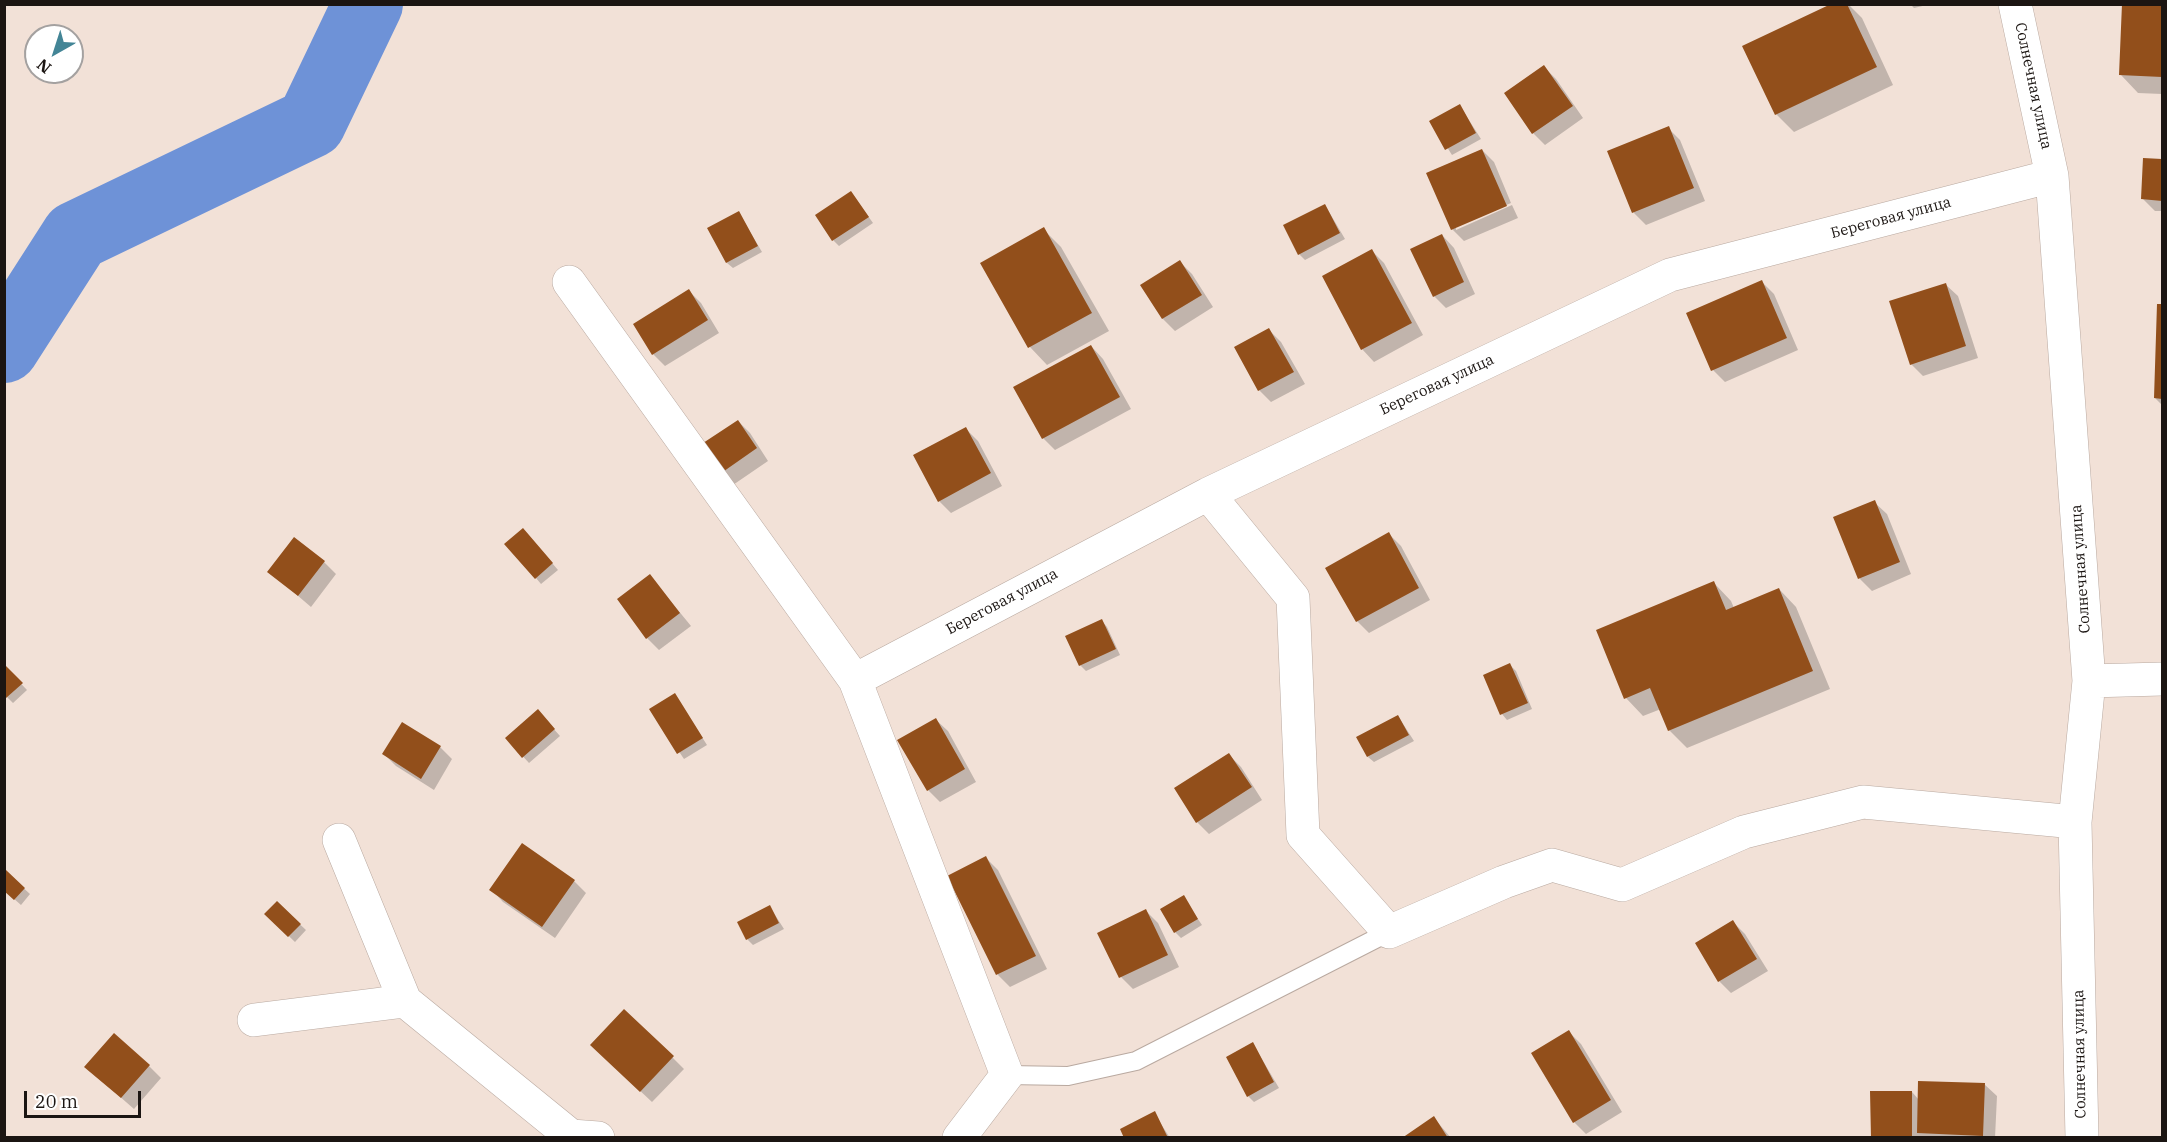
<!DOCTYPE html>
<html>
<head>
<meta charset="utf-8">
<style>
  body { margin:0 }
  #map { position:relative; width:2167px; height:1142px; overflow:hidden; background:#f2e1d7; font-family:"IBM Plex Serif",serif }
  canvas { display:block }
  .frame { position:absolute; inset:0; border:6px solid #1b1512; pointer-events:none }
  .north { position:absolute; left:24px; top:24px; width:60px; height:60px; box-sizing:border-box; background:#fff; border:2px solid #a4a1a0; border-radius:50%; rotate:219deg; font-size:16px; font-weight:700; line-height:24px; text-align:center; color:#1b1512 }
  .north::after { content:''; display:block; margin:auto; width:21px; height:27px; background:#438596; clip-path:polygon(50% 0,100% 100%,50% 72%,0 100%) }
  .scale { position:absolute; left:24px; top:1091px; width:117px; height:27px; box-sizing:border-box; border:3px solid #1b1512; border-top:0; padding-left:8px; font-size:18px; line-height:21px; white-space:nowrap; color:#1b1512; -webkit-text-stroke:4px #fff; paint-order:stroke }
</style>
</head>
<body>
<div id="map">
<canvas width="2167" height="1142"></canvas>
<div class="frame"></div>
<div class="north">N</div>
<div class="scale">20 m</div>
</div>
<script>
const g = document.querySelector('canvas').getContext('2d');
g.lineJoin = 'round';
function paint(path, color) { g.fillStyle = color; g.fill(path, 'evenodd'); }
const shape = rows => new Path2D(rows.map(r => 'M' + r).join(''));
function strokePath(path, color, width, dash) { g.strokeStyle = color; g.lineWidth = width; g.lineCap = dash ? 'butt' : 'round'; g.setLineDash(dash || []); g.stroke(path); }
function write(font, color, halo, rows, align = 'center') {
  g.font = font + ' "IBM Plex Serif",serif'; g.lineWidth = 6; g.setLineDash([]); g.textBaseline = 'middle'; g.strokeStyle = halo; g.fillStyle = color; for (const [text, x, y, turn = 0] of rows) {
    g.save(); g.translate(x, y); g.rotate((+turn || 0) * Math.PI / 180); g.textAlign = isNaN(turn) ? turn : align; if (halo) g.strokeText(text, 0, 0); g.fillText(text, 0, 0); g.restore();
  }
}
paint(shape([
  [1834,4,1848,4,1862,18,1893,85,1794,132,1776,114],
  [1910,4,1931,4,1914,8],
  [2123,4,2162,4,2162,94,2138,93,2121,75],
  [1544,67,1556,79,1583,118,1545,145,1533,133,1506,94],
  [1460,106,1481,139,1452,155,1431,122],
  [1668,128,1680,140,1705,201,1646,225,1634,213,1609,151],
  [1482,150,1494,162,1511,203,1456,226,1456,230,1512,205,1518,218,1464,241,1452,229],
  [2145,159,2162,160,2162,211,2155,211,2143,199],
  [851,192,873,223,839,246,833,240],
  [1325,205,1345,239,1305,260,1299,254],
  [739,213,762,252,733,268,727,263],
  [1043,229,1061,247,1109,331,1047,365,1030,347,982,264],
  [1442,235,1454,248,1475,294,1446,308,1434,296],
  [1372,251,1384,263,1423,335,1374,362,1362,349,1324,277],
  [1180,262,1192,274,1213,307,1175,331,1163,319,1142,286],
  [1762,282,1774,294,1798,350,1725,382,1713,370],
  [1945,284,1958,296,1978,358,1923,376,1911,364],
  [689,291,701,303,719,333,665,366,653,354],
  [2158,306,2162,306,2162,405,2155,398],
  [1269,330,1281,342,1305,384,1271,402,1259,390],
  [1091,346,1103,359,1131,409,1055,450,1043,438,1015,387],
  [738,421,750,433,768,461,730,487,718,475],
  [966,429,978,441,1002,486,951,513,939,501],
  [1874,502,1887,514,1911,574,1872,591,1860,579,1835,518],
  [1389,534,1401,546,1430,600,1369,633,1357,621],
  [529,536,558,570,541,584,536,578],
  [324,562,336,574,311,607,269,571],
  [650,576,691,626,659,650,647,638],
  [1714,583,1731,601,1734,608,1779,589,1796,607,1830,689,1687,748,1669,730,1661,709,1643,716,1626,698],
  [1102,621,1107,627,1120,655,1086,671,1080,665],
  [1510,665,1516,671,1532,709,1507,720,1502,714,1485,676],
  [4,666,27,690,13,703,4,694],
  [675,695,707,745,684,759,651,710],
  [1398,716,1414,741,1374,762,1368,757],
  [543,717,560,736,529,763,507,739],
  [935,719,948,731,976,782,940,802,928,790],
  [440,747,452,759,434,790,396,766,384,754],
  [1229,755,1241,767,1262,800,1209,834,1197,822],
  [986,858,998,870,1047,969,1010,987,998,975,949,876],
  [7,873,30,894,21,905,4,890],
  [574,881,586,893,555,938,503,902,491,889],
  [1183,897,1202,925,1181,938,1175,932],
  [277,903,306,930,295,942,266,914],
  [770,907,784,929,753,945,747,939],
  [1146,911,1158,923,1179,967,1133,989,1121,977,1099,934],
  [1733,922,1745,934,1768,971,1731,993,1719,981],
  [1569,1032,1581,1044,1622,1112,1586,1134,1574,1122],
  [1253,1044,1279,1088,1254,1102,1248,1096],
  [604,1057,672,1057,684,1069,652,1102],
  [149,1066,161,1078,134,1109,86,1067],
  [1984,1084,1997,1096,1995,1138,1872,1138,1912,1092,1919,1100],
  [1154,1113,1170,1138,1126,1138],
  [1434,1118,1451,1138,1404,1138]
]), '#0003');
strokePath(shape([
  [4,348,76,236,311,123,368,4]
]), '#6e92d7', 70);
paint(shape([
  [1831,4,1847,4,1877,67,1775,115,1742,46],
  [2122,4,2162,4,2162,77,2119,75],
  [1544,65,1573,106,1532,134,1504,93],
  [1460,104,1476,133,1445,150,1429,121],
  [1669,126,1694,188,1632,213,1607,151],
  [1482,149,1507,206,1451,230,1426,173],
  [2143,158,2162,159,2162,201,2141,199],
  [851,191,869,217,832,241,815,215],
  [1325,204,1340,233,1298,255,1283,225],
  [739,211,758,246,726,263,707,228],
  [1044,227,1092,313,1028,348,980,263],
  [1442,234,1464,282,1433,297,1410,249],
  [1372,249,1412,323,1361,350,1322,276],
  [1180,260,1202,295,1162,319,1140,285],
  [1762,280,1787,338,1711,371,1686,313],
  [1946,283,1966,346,1910,365,1889,301],
  [689,289,708,320,652,355,633,324],
  [2157,304,2162,304,2162,399,2154,398],
  [1269,328,1294,372,1258,391,1234,347],
  [1091,345,1120,397,1042,439,1013,387],
  [738,420,757,448,717,476,697,447],
  [966,427,991,473,938,502,913,455],
  [1875,500,1900,562,1858,579,1833,517],
  [523,528,553,563,535,579,504,544],
  [1389,532,1419,588,1356,622,1325,568],
  [294,537,325,561,298,596,267,572],
  [650,574,680,613,646,639,617,599],
  [1714,581,1726,610,1779,588,1813,671,1668,731,1650,688,1624,699,1596,630],
  [1102,619,1116,649,1079,666,1065,636],
  [1510,663,1528,703,1500,715,1483,675],
  [4,664,23,683,6,698,4,696],
  [675,693,703,738,677,754,649,709],
  [538,709,555,729,522,758,505,738],
  [1398,715,1409,735,1367,757,1356,737],
  [936,718,965,769,927,791,897,740],
  [402,722,441,746,421,779,382,754],
  [1229,753,1252,787,1196,823,1174,788],
  [522,843,575,880,542,927,489,890],
  [986,856,1036,956,996,975,947,876],
  [6,870,25,888,14,900,4,891],
  [1184,895,1198,919,1174,933,1160,909],
  [277,901,301,924,288,937,264,914],
  [770,905,779,923,746,940,737,922],
  [1146,909,1168,955,1119,978,1097,933],
  [1733,920,1757,959,1718,982,1695,943],
  [624,1009,674,1056,640,1092,590,1045],
  [1569,1030,1611,1100,1573,1123,1531,1053],
  [114,1033,150,1065,121,1098,84,1067],
  [1253,1042,1274,1082,1247,1097,1226,1057],
  [1918,1081,1985,1083,1983,1136,1917,1133],
  [1870,1091,1912,1091,1912,1138,1871,1138],
  [1155,1111,1168,1138,1124,1138,1120,1129],
  [1434,1116,1448,1138,1402,1138]
]), '#924f1b');
const lane = shape([
  [1007,1075,1068,1076,1136,1061,1389,932]
]);
const street = shape([
  [2015,4,2052,176,2089,681,2075,822,2082,1138],
  [569,282,855,680,1007,1075,959,1138],
  [1208,494,1293,598,1303,835,1389,932,1504,882,1552,865,1622,885,1744,832,1863,802,2075,822],
  [855,680,1208,494,1670,275,2052,176],
  [2089,681,2162,679],
  [339,840,405,1001],
  [254,1020,405,1001,571,1136,598,1138]
]);
strokePath(lane, '#b9a9a0', 20);
strokePath(street, '#b9a9a0', 34);
strokePath(lane, '#fff', 18);
strokePath(street, '#fff', 33);
write('15px', '#1b1512', '#fff', [
  ["Солнечная улица",2033,86,78],
  ["Береговая улица",1891,218,-15],
  ["Береговая улица",1437,385,-25],
  ["Солнечная улица",2081,569,-94],
  ["Береговая улица",1002,602,-28],
  ["Солнечная улица",2080,1054,-91]
]);
</script>
</body>
</html>
